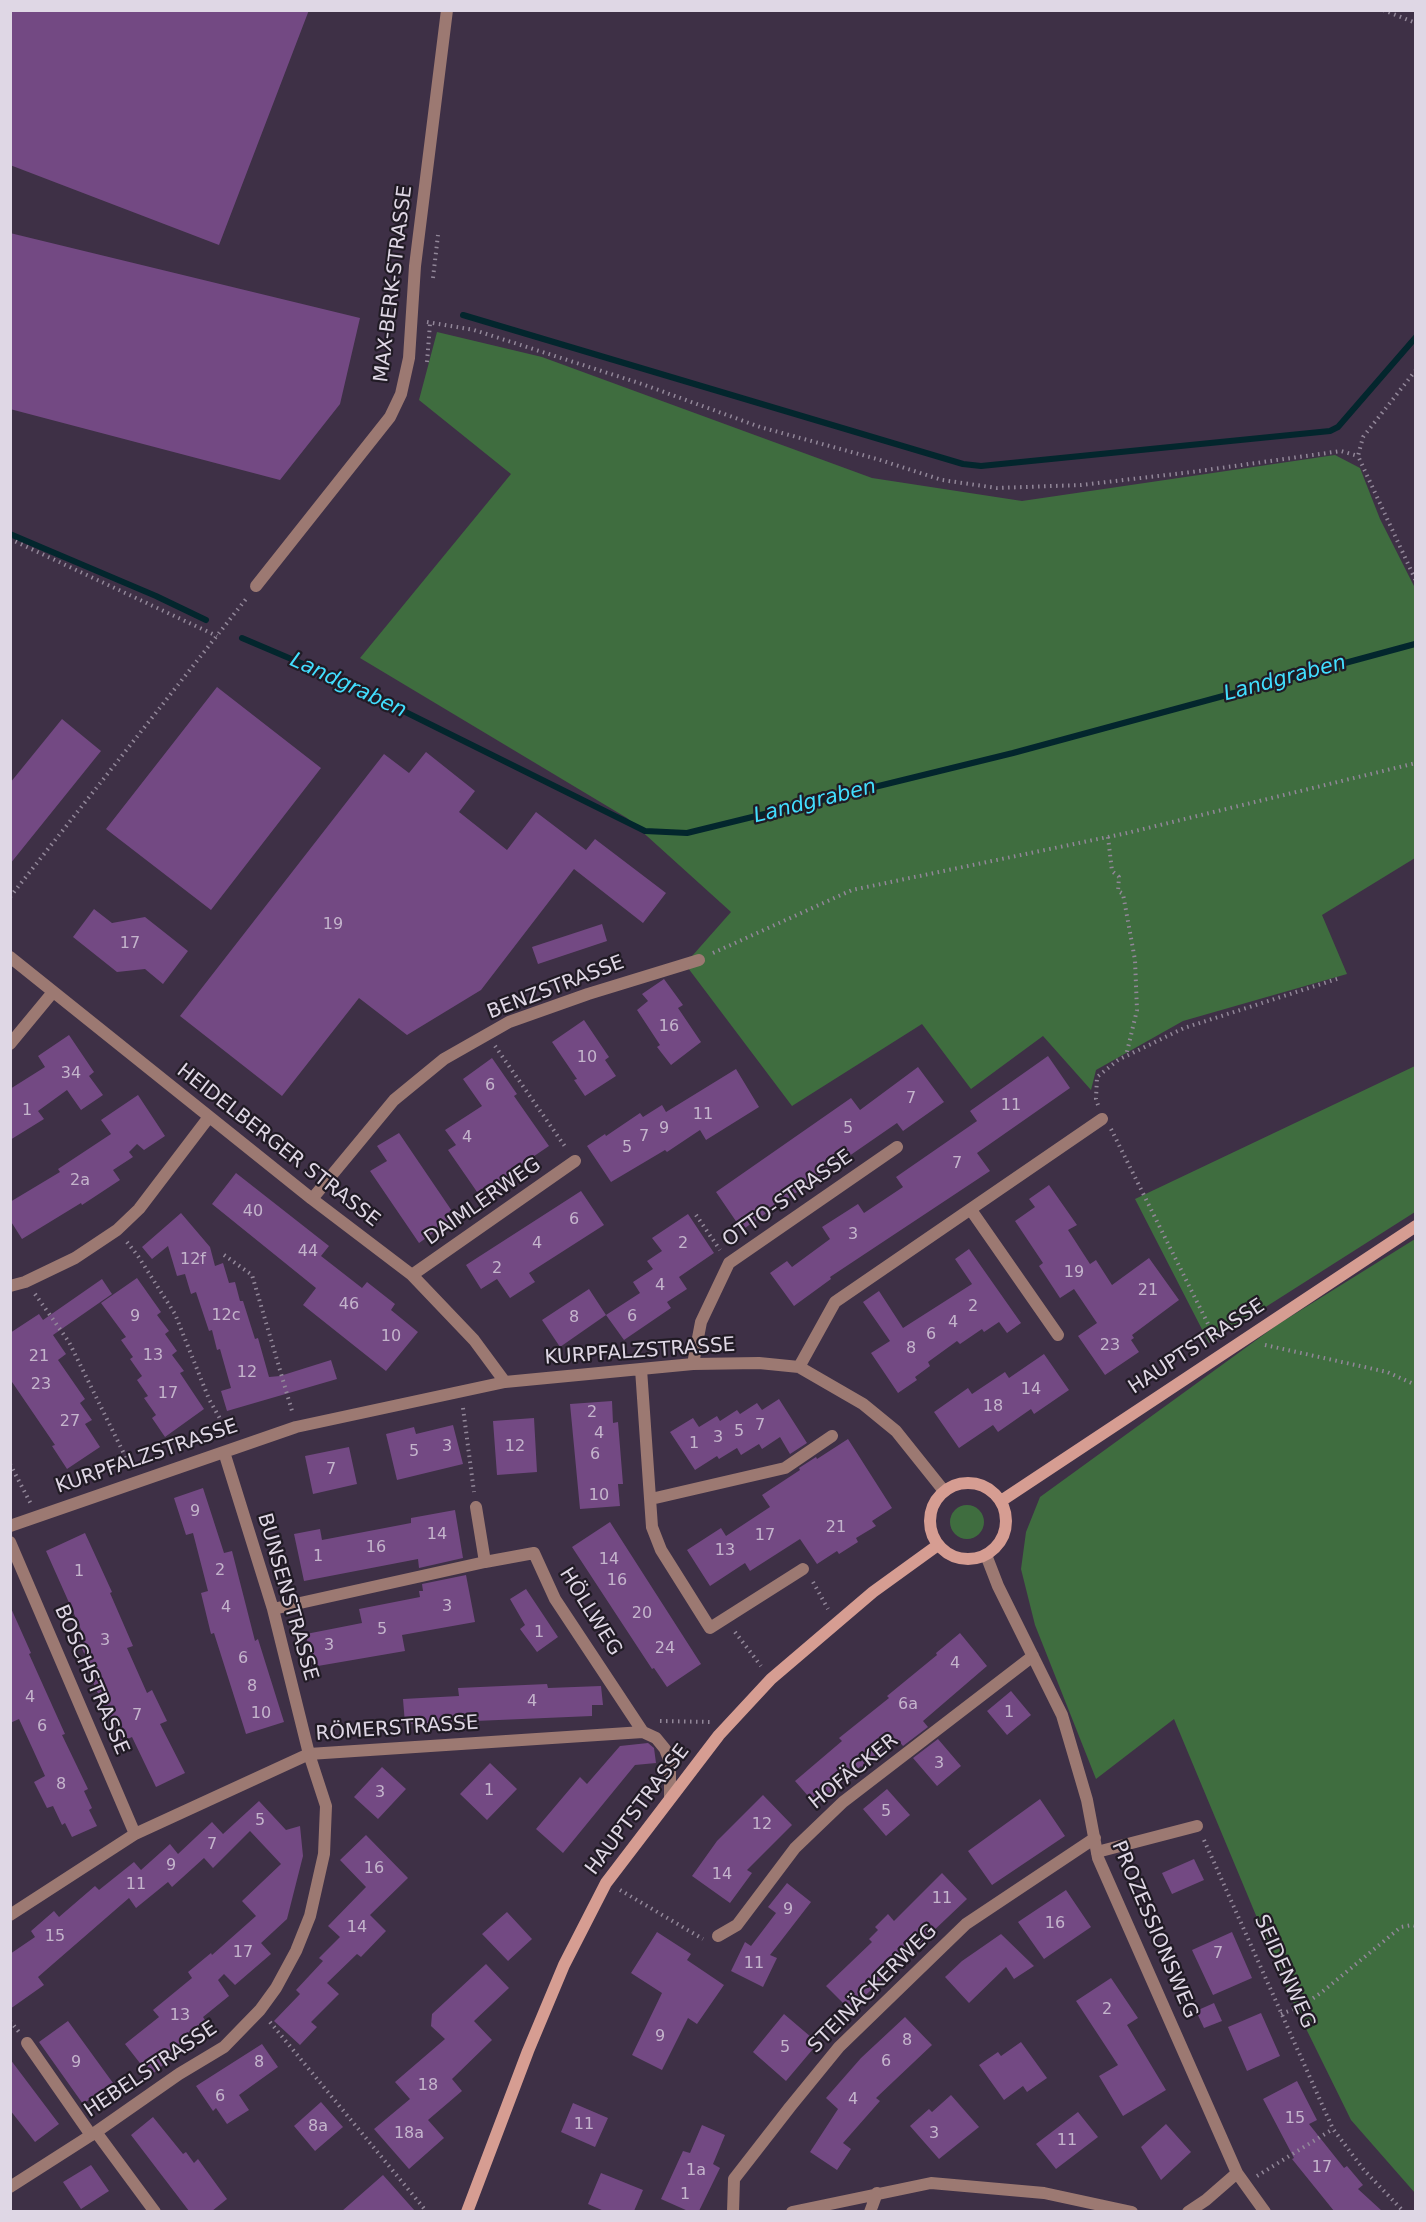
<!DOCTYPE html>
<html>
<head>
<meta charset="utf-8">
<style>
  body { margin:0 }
  #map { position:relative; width:1426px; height:2222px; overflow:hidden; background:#3e3046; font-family:"DejaVu Sans",sans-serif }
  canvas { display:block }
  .frame { position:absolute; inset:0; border:12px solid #dfd7e5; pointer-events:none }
</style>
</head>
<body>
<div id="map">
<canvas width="1426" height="2222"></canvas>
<div class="frame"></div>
</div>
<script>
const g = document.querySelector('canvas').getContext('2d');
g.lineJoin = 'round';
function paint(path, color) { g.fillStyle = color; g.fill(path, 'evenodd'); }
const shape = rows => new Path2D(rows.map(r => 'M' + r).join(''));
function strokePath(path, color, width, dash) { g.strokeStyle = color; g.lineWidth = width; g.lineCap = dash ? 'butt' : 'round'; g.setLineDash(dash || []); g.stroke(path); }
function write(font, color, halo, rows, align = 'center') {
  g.font = font + ' "DejaVu Sans",sans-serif'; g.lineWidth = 4.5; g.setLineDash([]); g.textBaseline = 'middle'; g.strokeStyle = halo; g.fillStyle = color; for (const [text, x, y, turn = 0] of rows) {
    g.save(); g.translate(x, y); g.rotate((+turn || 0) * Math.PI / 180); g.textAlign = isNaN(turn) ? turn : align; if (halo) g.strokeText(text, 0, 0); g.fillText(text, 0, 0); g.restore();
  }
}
paint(shape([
  [437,332,542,357,872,478,1022,501,1335,455,1360,468,1380,519,1415,588,1415,858,1322,915,1347,974,1183,1021,1096,1070,1091,1090,1043,1036,971,1089,922,1024,792,1106,685,964,731,912,627,818,360,658,511,474,419,400],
  [1415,1066,1415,1212,1209,1343,1135,1199],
  [1415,1239,1415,2193,1351,2120,1288,1992,1174,1719,1096,1779,1035,1625,1021,1569,1026,1532,1040,1497,1277,1325],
  '950 1522a17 17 0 1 1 34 0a17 17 0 1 1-34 0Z'
]), '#3f6d3f');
strokePath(shape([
  [463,315,963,464,981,466,1330,431,1338,427,1416,337],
  [10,534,156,596,206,620],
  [242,638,343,681,645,831,687,833,1013,753,1415,644]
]), '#03262d', 6);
paint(shape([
  [10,10,309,10,219,245,10,165],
  [10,233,360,318,340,404,280,480,10,409],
  [217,687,321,768,211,910,106,829],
  [62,719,101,751,10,864,10,783],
  [426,752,475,791,459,812,507,850,536,812,586,850,595,839,666,893,643,923,574,869,481,990,407,1035,359,998,282,1096,180,1016,384,754,409,773],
  [94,909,112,923,145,917,188,951,163,984,145,969,117,972,73,937],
  [602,924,607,941,538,964,532,947],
  [664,979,683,1005,678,1008,701,1042,671,1065,657,1047,660,1045,637,1010,648,1001,642,994],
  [584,1020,609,1057,605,1060,616,1076,585,1096,574,1080,577,1079,552,1042],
  [69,1035,94,1072,89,1076,103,1095,81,1110,67,1090,38,1111,44,1119,10,1140,10,1089,45,1067,38,1056],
  [1048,1056,1070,1088,977,1153,990,1171,830,1277,831,1279,794,1306,770,1273,787,1261,792,1267,830,1239,822,1227,858,1204,864,1213,903,1187,896,1177,977,1121,970,1111],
  [492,1058,517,1094,514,1096,549,1146,515,1169,521,1177,484,1202,448,1150,456,1145,445,1130,482,1106,463,1079],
  [918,1067,944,1102,903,1131,897,1123,742,1230,716,1192,851,1098,860,1110],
  [736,1069,759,1107,706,1140,700,1130,667,1152,665,1150,611,1182,587,1146,605,1134,606,1136,640,1113,643,1117,662,1105,666,1112],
  [138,1095,165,1136,144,1150,137,1144,129,1152,133,1157,113,1170,120,1180,82,1205,81,1203,22,1239,10,1220,10,1202,60,1172,58,1169,111,1134,101,1120],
  [399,1133,456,1217,419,1243,370,1171,387,1161,377,1146],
  [236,1173,329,1246,321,1256,362,1288,367,1282,395,1304,391,1310,418,1332,386,1371,303,1305,316,1288,212,1204],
  [1049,1185,1077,1225,1068,1230,1090,1264,1096,1260,1112,1285,1149,1258,1179,1300,1132,1335,1134,1338,1131,1340,1139,1352,1105,1375,1078,1336,1097,1323,1074,1289,1060,1298,1039,1266,1043,1263,1015,1221,1035,1207,1029,1199],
  [581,1191,604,1225,529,1273,535,1282,510,1298,497,1279,481,1289,466,1265],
  [181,1213,210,1247,215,1266,223,1263,229,1283,235,1282,240,1301,243,1301,255,1339,258,1338,269,1377,280,1376,331,1360,337,1379,227,1411,221,1391,231,1388,220,1349,217,1350,212,1330,209,1331,196,1292,191,1294,185,1274,177,1276,168,1246,152,1259,142,1247],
  [688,1214,714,1253,679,1277,687,1289,667,1302,671,1308,624,1340,606,1315,640,1293,633,1282,653,1269,647,1261,662,1251,652,1238],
  [969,1249,1021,1323,1007,1333,999,1322,984,1332,982,1329,960,1344,957,1341,928,1362,930,1366,915,1377,917,1380,898,1393,871,1353,890,1341,863,1302,879,1291,903,1328,972,1284,955,1259],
  [137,1278,161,1312,157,1315,169,1331,165,1334,177,1351,172,1355,184,1371,180,1373,204,1409,165,1437,152,1418,156,1415,144,1398,148,1396,137,1380,142,1376,130,1359,133,1357,121,1340,126,1337,101,1303],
  [102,1279,112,1294,53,1335,66,1354,58,1360,85,1399,80,1403,92,1420,85,1424,100,1447,67,1469,52,1446,55,1445,10,1379,10,1333,39,1314,43,1320],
  [589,1289,606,1315,560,1347,542,1320],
  [1044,1354,1069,1390,1034,1414,1031,1409,998,1432,993,1425,959,1448,934,1412,968,1388,972,1394,1005,1372,1009,1378],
  [779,1399,807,1443,790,1454,780,1437,762,1449,759,1444,741,1455,737,1448,719,1459,717,1456,695,1470,670,1432,693,1418,699,1427,717,1416,720,1421,737,1410,740,1414,757,1403,762,1410],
  [612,1401,613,1423,618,1422,623,1484,618,1484,620,1506,580,1509,570,1404],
  [534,1418,537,1472,497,1475,493,1421],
  [453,1425,463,1464,397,1480,386,1434,414,1427,416,1434],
  [848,1439,892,1508,872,1521,876,1526,856,1538,858,1542,839,1554,837,1551,817,1564,800,1539,750,1571,745,1563,710,1586,687,1550,721,1528,726,1536,770,1507,762,1495,800,1470,799,1468,816,1457,817,1459],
  [349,1447,357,1484,313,1494,305,1456],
  [203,1488,224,1553,232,1551,255,1641,258,1639,284,1722,246,1734,214,1633,211,1634,201,1593,208,1591,193,1533,186,1535,174,1498],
  [455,1510,463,1558,419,1568,418,1559,304,1581,294,1534,320,1529,322,1540,411,1523,411,1518],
  [610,1522,701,1664,667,1687,654,1668,652,1669,572,1547],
  [85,1533,112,1592,110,1593,133,1646,127,1648,147,1693,152,1690,167,1721,160,1724,185,1773,156,1787,132,1737,121,1742,95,1687,86,1666,89,1665,77,1637,83,1634,46,1551],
  [466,1575,475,1622,402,1635,405,1651,312,1667,306,1634,362,1623,359,1609,420,1597,419,1591,423,1591,422,1584],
  [526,1589,558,1637,537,1652,520,1629,525,1625,510,1599],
  [10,1606,31,1653,29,1654,65,1734,62,1735,88,1789,84,1791,92,1808,89,1810,97,1826,72,1837,65,1823,62,1825,53,1806,47,1808,34,1782,45,1776,19,1719,10,1723],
  [960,1633,987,1666,923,1721,928,1727,903,1746,897,1739,862,1767,861,1766,816,1805,795,1781,842,1741,839,1738,889,1698,887,1696,937,1655,936,1653],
  [547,1684,548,1688,601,1686,603,1705,592,1705,592,1716,405,1724,403,1699,459,1696,458,1688],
  [1011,1691,1031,1715,1007,1735,987,1711],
  [938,1739,961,1766,937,1786,913,1758],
  [648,1743,654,1748,656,1763,635,1765,563,1853,536,1829,580,1777,587,1784,620,1746],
  [490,1763,517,1789,487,1820,460,1794],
  [382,1767,406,1789,378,1819,354,1797],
  [887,1789,910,1815,886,1836,863,1809],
  [763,1795,792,1825,747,1870,752,1873,730,1903,692,1876,717,1841],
  [1040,1799,1065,1836,992,1885,968,1851],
  [259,1801,286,1830,300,1826,303,1856,287,1919,261,1943,271,1954,235,1985,224,1974,218,1980,229,1996,203,2017,207,2023,164,2057,168,2061,150,2076,125,2044,159,2017,153,2010,192,1978,188,1972,211,1953,212,1955,256,1916,242,1901,281,1864,250,1831,213,1868,204,1858,172,1887,168,1882,136,1908,129,1898,38,1977,44,1985,10,2009,10,1954,35,1937,31,1931,54,1911,59,1917,95,1886,99,1890,134,1862,141,1870,170,1844,178,1854,212,1822,223,1834],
  [366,1835,408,1878,370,1915,386,1931,361,1957,357,1954,327,1983,339,1994,311,2022,317,2027,300,2045,274,2021,300,1994,296,1990,323,1961,319,1958,340,1937,328,1926,366,1887,340,1860],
  [1194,1859,1204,1880,1172,1894,1162,1873],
  [942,1873,967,1899,850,2010,826,1986,872,1942,869,1939,878,1930,875,1927,888,1914,894,1921],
  [787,1883,811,1902,770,1955,777,1958,763,1987,731,1971,745,1942,751,1946,776,1913,768,1907],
  [1066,1890,1091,1927,1044,1959,1018,1922],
  [507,1912,532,1939,508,1961,482,1934],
  [657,1932,691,1954,687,1960,724,1985,697,2024,688,2018,662,2070,632,2055,662,1993,631,1973],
  [1232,1932,1252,1978,1213,1995,1192,1950],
  [1001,1934,1034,1966,1014,1979,1006,1967,969,2003,945,1977,962,1961],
  [486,1964,509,1988,474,2021,492,2040,452,2079,462,2091,428,2120,444,2138,409,2169,374,2129,410,2099,395,2082,445,2039,431,2026,432,2014],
  [1111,1978,1138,2018,1127,2025,1166,2090,1123,2116,1099,2076,1118,2065,1076,2001],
  [1214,2003,1222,2021,1204,2028,1196,2011],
  [1261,2013,1280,2056,1247,2071,1228,2027],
  [784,2014,818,2043,786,2081,753,2052],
  [905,2017,932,2045,876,2098,880,2101,843,2143,851,2149,837,2170,810,2152,838,2109,826,2098,861,2058],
  [68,2021,113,2083,83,2104,39,2042],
  [1021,2042,1047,2078,1027,2092,1023,2086,1004,2100,979,2065,998,2052,1001,2056],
  [262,2044,278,2067,239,2095,249,2110,227,2124,216,2108,213,2111,196,2086],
  [10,2059,59,2124,35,2142,10,2110],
  [1297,2081,1317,2120,1309,2124,1344,2168,1347,2166,1363,2185,1358,2189,1382,2211,1334,2211,1292,2159,1294,2158,1263,2099],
  [951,2095,979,2127,939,2159,910,2126,929,2109,932,2112],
  [321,2102,343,2127,315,2151,294,2126],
  [573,2103,608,2118,595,2147,561,2132],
  [1078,2112,1098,2137,1056,2169,1036,2144],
  [153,2117,183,2154,186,2152,194,2163,198,2159,227,2199,212,2211,189,2211,131,2135],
  [1166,2124,1191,2152,1161,2180,1141,2147],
  [702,2125,725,2135,713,2164,720,2168,699,2211,688,2211,661,2199,683,2151,690,2153],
  [91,2165,109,2191,81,2209,63,2182],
  [601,2173,643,2190,634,2211,604,2211,588,2204],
  [383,2175,415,2211,342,2211]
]), '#734983');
strokePath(shape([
  [1383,10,1416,23],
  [433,278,438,235],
  [427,322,474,330,642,384,760,427,877,459,942,480,997,488,1081,485,1192,472,1341,451,1358,456],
  [427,362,430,324],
  [1416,370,1363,437,1358,456,1416,581],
  [10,539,217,636],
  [1108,837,1112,871,1119,877,1118,891,1123,894,1135,960,1137,1010,1126,1056],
  [10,897,246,599],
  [713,953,852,890,1127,833,1416,763],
  [495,1046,566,1148],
  [1098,1105,1096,1099,1097,1077,1118,1060,1184,1028,1340,978],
  [1111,1129,1216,1340],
  [696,1215,720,1250],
  [127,1242,138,1256,175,1314,209,1399,228,1433],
  [224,1255,252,1275,292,1411],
  [35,1294,69,1342,131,1468],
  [1265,1345,1387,1372,1416,1385],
  [463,1408,474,1492],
  [10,1464,31,1504],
  [813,1582,828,1609],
  [735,1632,761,1666],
  [660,1721,710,1722],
  [1204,1840,1333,2129,1364,2170,1404,2212],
  [620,1890,703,1939],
  [1281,2014,1302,2006,1322,1992,1401,1927,1412,1925,1416,1926],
  [10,2021,19,2032],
  [270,2022,427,2212],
  [1257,2176,1333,2129]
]), '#928799', 4, [1.5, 4.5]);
strokePath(shape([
  [1097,1852,1197,1826],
  [27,2043,91,2135]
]), '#9c7972', 12);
strokePath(shape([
  [256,586,390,417,401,394,409,358,415,266,447,10],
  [10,957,312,1199,412,1275,474,1340,505,1382],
  [10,1044,53,992],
  [312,1199,394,1100,444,1059,509,1022,588,994,699,960],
  [971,1210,1058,1335],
  [412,1275,575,1161],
  [10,1286,25,1282,75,1258,117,1230,139,1209,209,1117],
  [693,1364,701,1322,729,1263,897,1147],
  [799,1367,835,1302,1102,1119],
  [641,1369,652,1527,661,1550,710,1628,803,1569],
  [651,1499,785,1468,832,1436],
  [476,1507,485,1562],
  [10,1526,296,1427,505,1382,693,1364,759,1363,799,1367,863,1404,896,1431,944,1491],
  [10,1542,135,1834],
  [986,1555,998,1586,1062,1715,1087,1800,1098,1858,1237,2173,1265,2212],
  [273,1609,485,1562,534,1553,555,1599,643,1732],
  [10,1915,135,1834,309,1754,643,1732,656,1738,665,1749,670,1762,670,1797],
  [718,1936,737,1925,795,1848,843,1802,1033,1656],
  [96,2132,155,2212],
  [10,2187,96,2132,179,2074,224,2047,260,2010,276,1988,296,1951,310,1916,324,1854,326,1806,309,1754,273,1609,224,1452],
  [733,2212,734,2179,790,2107,839,2047,966,1924,1095,1838],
  [792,2212,931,2183,1044,2193,1132,2212],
  [870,2212,877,2193],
  [1188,2212,1206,2200,1237,2173]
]), '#9c7972', 12);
strokePath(shape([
  '930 1521a38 38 0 1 1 76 0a38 38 0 1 1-76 0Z',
  [1001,1501,1416,1226],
  [467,2212,528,2051,564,1965,606,1883,719,1735,771,1679,873,1592,938,1545]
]), '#d69d92', 12);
write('16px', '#c4b4cc', null, [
  ["19",333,925],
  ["17",130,944],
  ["16",669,1027],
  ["10",587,1058],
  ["34",71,1074],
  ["6",490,1086],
  ["7",911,1099],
  ["11",1011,1106],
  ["1",27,1111],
  ["11",703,1115],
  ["9",664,1129],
  ["5",848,1129],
  ["7",644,1137],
  ["4",467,1138],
  ["5",627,1148],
  ["7",957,1164],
  ["2a",80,1181],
  ["40",253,1212],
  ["6",574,1220],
  ["3",853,1235],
  ["4",537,1244],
  ["2",683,1244],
  ["44",308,1252],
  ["12f",193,1260],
  ["2",497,1269],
  ["19",1074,1273],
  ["4",660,1286],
  ["21",1148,1291],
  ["46",349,1305],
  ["2",973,1307],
  ["12c",226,1316],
  ["9",135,1317],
  ["6",632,1317],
  ["8",574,1318],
  ["4",953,1323],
  ["6",931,1335],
  ["10",391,1337],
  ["23",1110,1346],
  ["8",911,1349],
  ["13",153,1356],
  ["21",39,1357],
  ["12",247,1373],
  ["23",41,1385],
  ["14",1031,1390],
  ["17",168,1394],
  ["18",993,1407],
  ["2",592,1413],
  ["27",70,1422],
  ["7",760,1426],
  ["5",739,1432],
  ["4",599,1434],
  ["3",718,1438],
  ["1",694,1444],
  ["3",447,1447],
  ["12",515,1447],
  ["5",414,1452],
  ["6",595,1455],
  ["7",331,1470],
  ["10",599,1496],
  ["9",195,1512],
  ["21",836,1528],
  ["14",437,1535],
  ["17",765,1536],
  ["16",376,1548],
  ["13",725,1551],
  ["1",318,1557],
  ["14",609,1560],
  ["2",220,1571],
  ["1",79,1572],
  ["16",617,1581],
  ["3",447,1607],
  ["4",226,1608],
  ["20",642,1614],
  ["5",382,1630],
  ["1",539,1633],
  ["3",105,1641],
  ["3",329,1646],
  ["24",665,1649],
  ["6",243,1659],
  ["4",955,1664],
  ["8",252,1687],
  ["4",30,1698],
  ["4",532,1702],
  ["6a",908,1705],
  ["1",1009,1713],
  ["10",261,1714],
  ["7",137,1716],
  ["6",42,1727],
  ["3",939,1764],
  ["8",61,1785],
  ["1",489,1791],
  ["3",380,1793],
  ["5",886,1812],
  ["5",260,1821],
  ["12",762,1825],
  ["7",212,1845],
  ["9",171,1866],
  ["16",374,1869],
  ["14",722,1875],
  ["11",136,1885],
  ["11",942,1899],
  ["9",788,1910],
  ["16",1055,1924],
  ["14",357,1928],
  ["15",55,1937],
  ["17",243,1953],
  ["7",1218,1954],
  ["11",754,1964],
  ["2",1107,2010],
  ["13",180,2016],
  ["9",660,2037],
  ["8",907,2041],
  ["5",785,2048],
  ["6",886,2062],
  ["9",76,2063],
  ["8",259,2063],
  ["18",428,2086],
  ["6",220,2097],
  ["4",853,2100],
  ["15",1295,2119],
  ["11",584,2125],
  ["8a",318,2127],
  ["18a",409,2134],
  ["3",934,2134],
  ["11",1067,2141],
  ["17",1322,2168],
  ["1a",696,2171],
  ["1",685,2195]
]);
write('20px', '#dfd7e5', '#211b25', [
  ["MAX-BERK-STRASSE",394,284,-83],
  ["BENZSTRASSE",556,988,-21],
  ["HEIDELBERGER STRASSE",278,1146,38],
  ["OTTO-STRASSE",788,1199,-35],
  ["DAIMLERWEG",483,1202,-35],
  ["HAUPTSTRASSE",1197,1347,-33],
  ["KURPFALZSTRASSE",640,1352,-4],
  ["KURPFALZSTRASSE",147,1457,-19],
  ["BUNSENSTRASSE",287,1597,74],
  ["HÖLLWEG",590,1612,58],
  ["BOSCHSTRASSE",91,1680,67],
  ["RÖMERSTRASSE",397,1729,-4],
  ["HOFÄCKER",854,1772,-39],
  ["HAUPTSTRASSE",638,1810,-53],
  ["PROZESSIONSWEG",1154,1930,67],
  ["SEIDENWEG",1284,1972,66],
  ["STEINÄCKERWEG",873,1989,-45],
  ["HEBELSTRASSE",151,2070,-34]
]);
write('italic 21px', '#42dfff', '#211b25', [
  ["Landgraben",1285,679,-15],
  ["Landgraben",348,686,25],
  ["Landgraben",815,802,-14]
]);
</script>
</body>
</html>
